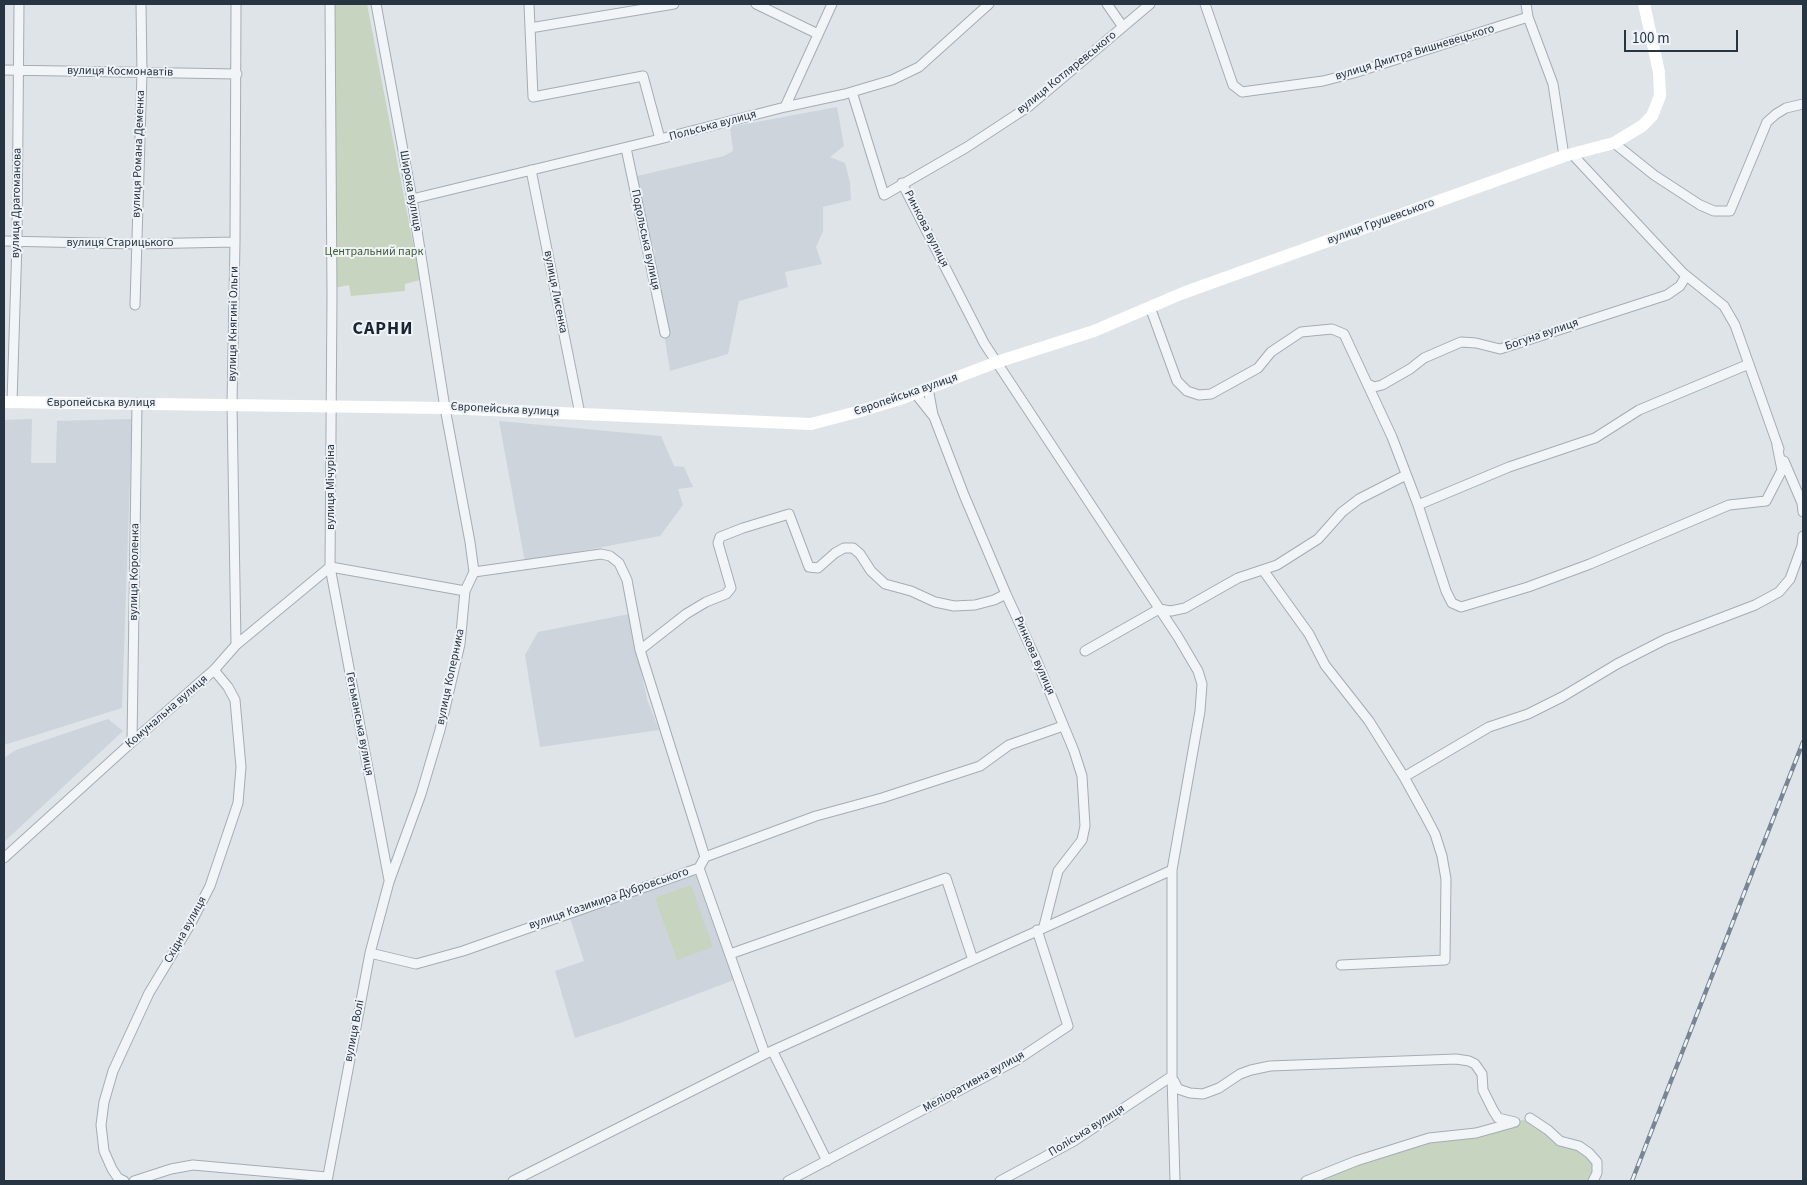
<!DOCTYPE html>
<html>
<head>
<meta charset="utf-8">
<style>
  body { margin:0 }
  #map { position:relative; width:1807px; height:1185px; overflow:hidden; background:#dfe4e9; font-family:"Source Sans 3",sans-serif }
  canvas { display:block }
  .frame { position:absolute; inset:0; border:5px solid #273442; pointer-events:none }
  .scale { position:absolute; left:1624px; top:30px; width:114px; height:22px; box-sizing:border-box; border:2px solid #273442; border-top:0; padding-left:6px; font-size:15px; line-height:18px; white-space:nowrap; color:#273442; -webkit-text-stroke:4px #eff3f7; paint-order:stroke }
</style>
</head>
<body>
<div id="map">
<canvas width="1807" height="1185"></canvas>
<div class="frame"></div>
<div class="scale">100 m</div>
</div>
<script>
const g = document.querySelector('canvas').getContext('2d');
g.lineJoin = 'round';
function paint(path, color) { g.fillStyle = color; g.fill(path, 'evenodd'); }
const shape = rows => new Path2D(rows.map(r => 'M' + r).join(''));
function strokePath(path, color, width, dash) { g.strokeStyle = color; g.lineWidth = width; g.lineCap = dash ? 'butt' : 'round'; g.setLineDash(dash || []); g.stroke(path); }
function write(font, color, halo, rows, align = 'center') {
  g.font = font + ' "Source Sans 3",sans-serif'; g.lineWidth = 4; g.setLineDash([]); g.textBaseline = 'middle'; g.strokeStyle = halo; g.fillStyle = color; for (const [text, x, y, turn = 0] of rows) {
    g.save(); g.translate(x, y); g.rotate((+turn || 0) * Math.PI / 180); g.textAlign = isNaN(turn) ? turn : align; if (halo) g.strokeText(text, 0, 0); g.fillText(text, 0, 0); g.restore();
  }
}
paint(shape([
  [837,107,844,146,830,157,845,163,850,182,851,200,823,207,823,231,816,247,822,264,785,272,788,287,739,301,728,354,670,371,662,321,652,275,655,251,649,238,637,176,724,156,733,151,730,127],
  [32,419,31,463,56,463,57,421,132,419,122,708,4,745,4,420],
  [499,421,661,436,674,466,684,467,693,487,678,489,683,505,660,536,525,562],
  [629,614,647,699,659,730,540,747,525,655,538,632],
  [108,719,123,731,4,842,4,758,16,750],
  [691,874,696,876,734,980,623,1022,575,1038,555,971,584,961,570,918]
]), '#cdd4dc');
paint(shape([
  [334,4,367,4,420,280,405,284,405,291,351,296,349,285,334,288],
  [691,885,713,947,677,960,655,898],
  [1530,1118,1554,1136,1579,1146,1597,1162,1593,1181,1306,1181,1397,1148,1476,1133]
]), '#c7d4c0');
const street = shape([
  [236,4,235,242,232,404,236,645],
  [330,4,332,294,330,567,389,880],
  [529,4,533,97,643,76,660,139],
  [756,4,818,34],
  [1107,4,1123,27],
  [1205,4,1233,85,1242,92,1323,81,1354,73,1528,17],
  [1526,4,1528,17,1553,84,1564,156],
  [530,28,674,4],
  [4,70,237,74],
  [852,92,884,195,967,147,1028,107,1150,4],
  [785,107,832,4],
  [1614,143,1654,175,1700,205,1714,211,1730,211,1767,122,1776,114,1786,108,1803,104],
  [626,148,665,333],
  [1572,154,1683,273,1724,306,1735,325,1779,449],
  [531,170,580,414],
  [902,183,984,343,1178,637,1198,671,1202,684,1200,711,1172,870,1172,1076,1175,1181],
  [412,199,660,139,785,107,845,94,892,80,919,67,989,4],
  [4,241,136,244,235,242],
  [135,305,142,72,141,4],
  [1150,307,1177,381,1187,391,1199,395,1211,394,1258,368,1271,352,1301,332,1332,329,1344,334,1392,437,1418,505,1446,591,1452,603,1461,607,1528,587,1590,564,1729,505,1766,501,1782,470,1777,445],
  [1368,384,1374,387,1382,385,1410,369,1424,358,1461,342,1476,343,1500,349,1667,295,1680,286,1686,276],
  [928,388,933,415],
  [915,393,934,417,964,495,1006,594,1036,659,1074,751,1082,776,1085,826,1082,840,1058,871,1044,926],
  [12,402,17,242,19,4],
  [1784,461,1802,503,1803,512],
  [1418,505,1509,467,1595,438,1639,410,1749,364],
  [331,567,465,591],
  [1263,570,1309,634,1325,665,1369,721,1404,777,1425,815,1435,834,1442,856,1446,879,1445,960,1341,965],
  [474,572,601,554,610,556,619,563,627,580,640,650,705,857],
  [640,650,686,614,706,602,726,594,731,588,718,543,720,537,743,528,789,514,809,567,818,568,835,553,844,548,853,548,860,554,871,571,885,584,911,591,935,602,954,606,975,605,994,600,1006,594],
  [1085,651,1159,609,1171,611,1185,608,1238,578,1277,565,1318,539,1342,512,1359,499,1406,475],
  [132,742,137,403],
  [1404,777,1489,727,1528,714,1562,697,1617,664,1666,639,1755,605,1779,592,1790,579,1802,546,1803,536],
  [4,858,132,742,214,670,236,645,330,567],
  [699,868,765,1054],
  [370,953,416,964,463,951,699,868,705,857,816,816,882,798,980,766,1009,745,1063,726],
  [730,954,946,878,973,960],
  [773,1052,827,1161],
  [1174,1081,1178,1089,1190,1093,1203,1094,1219,1088,1240,1074,1251,1070,1270,1066,1456,1059,1469,1061,1475,1064,1482,1074,1483,1090,1493,1110,1498,1118,1515,1122],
  [1530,1118,1548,1130,1560,1141,1579,1146,1589,1153,1597,1162,1597,1173,1593,1181],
  [124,1181,118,1178,112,1169,104,1151,101,1125,104,1102,113,1071,149,993,190,925,210,886,238,803,241,767,235,700,228,687,214,670],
  [134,1181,171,1169,193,1165,327,1177],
  [327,1181,370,953,389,882,421,794,440,730,460,644,465,591,474,572,470,542,445,408,412,199,376,4],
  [513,1181,765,1054,1172,870],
  [788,1181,1017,1060,1068,1026,1037,930],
  [1000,1181,1074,1141,1172,1076],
  [1306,1181,1356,1161,1429,1138,1476,1133,1512,1123]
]);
strokePath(street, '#a4acb4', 11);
strokePath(street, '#f2f5f7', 9);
strokePath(shape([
  [4,402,445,408,811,424,857,412,903,398,997,362,1094,331,1183,293,1564,156,1614,143,1642,126,1652,116,1660,96,1659,72,1644,4]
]), '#fff', 12);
const rail = shape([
  [1632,1181,1803,742]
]);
strokePath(rail, '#778594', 4.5);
strokePath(rail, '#eff3f7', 2.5, [8]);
write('12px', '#273442', '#eff3f7', [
  ["вулиця Дмитра Вишневецького",1415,53,-17],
  ["вулиця Космонавтів",120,72,1],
  ["вулиця Котляревського",1067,73,-39],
  ["Польська вулиця",713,126,-15],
  ["вулиця Романа Деменка",139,154,-88],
  ["Широка вулиця",410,191,80],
  ["вулиця Драгоманова",17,203,-89],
  ["вулиця Грушевського",1381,222,-20],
  ["Ринкова вулиця",926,229,63],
  ["Подольська вулиця",645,240,78],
  ["вулиця Старицького",120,243],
  ["вулиця Лисенка",555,292,79],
  ["вулиця Княгині Ольги",234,324,-89],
  ["Богуна вулиця",1542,335,-19],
  ["Європейська вулиця",906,395,-19],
  ["Європейська вулиця",101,403],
  ["Європейська вулиця",505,410,3],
  ["вулиця Мічуріна",331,487,-90],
  ["вулиця Короленка",135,572,-89],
  ["Ринкова вулиця",1034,656,66],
  ["вулиця Коперника",451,677,-78],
  ["Комунальна вулиця",167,712,-41],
  ["Гетьманська вулиця",359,724,79],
  ["вулиця Казимира Дубровського",609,899,-19],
  ["Східна вулиця",186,930,-61],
  ["вулиця Волі",355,1031,-79],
  ["Меліоративна вулиця",974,1082,-29],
  ["Поліська вулиця",1087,1131,-32]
]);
write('12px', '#405e33', '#eff3f7', [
  ["Центральний парк",374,252]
]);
g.letterSpacing = '1px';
write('bold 18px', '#192532', '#eff3f7', [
  ["САРНИ",383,330]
]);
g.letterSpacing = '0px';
</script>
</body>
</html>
